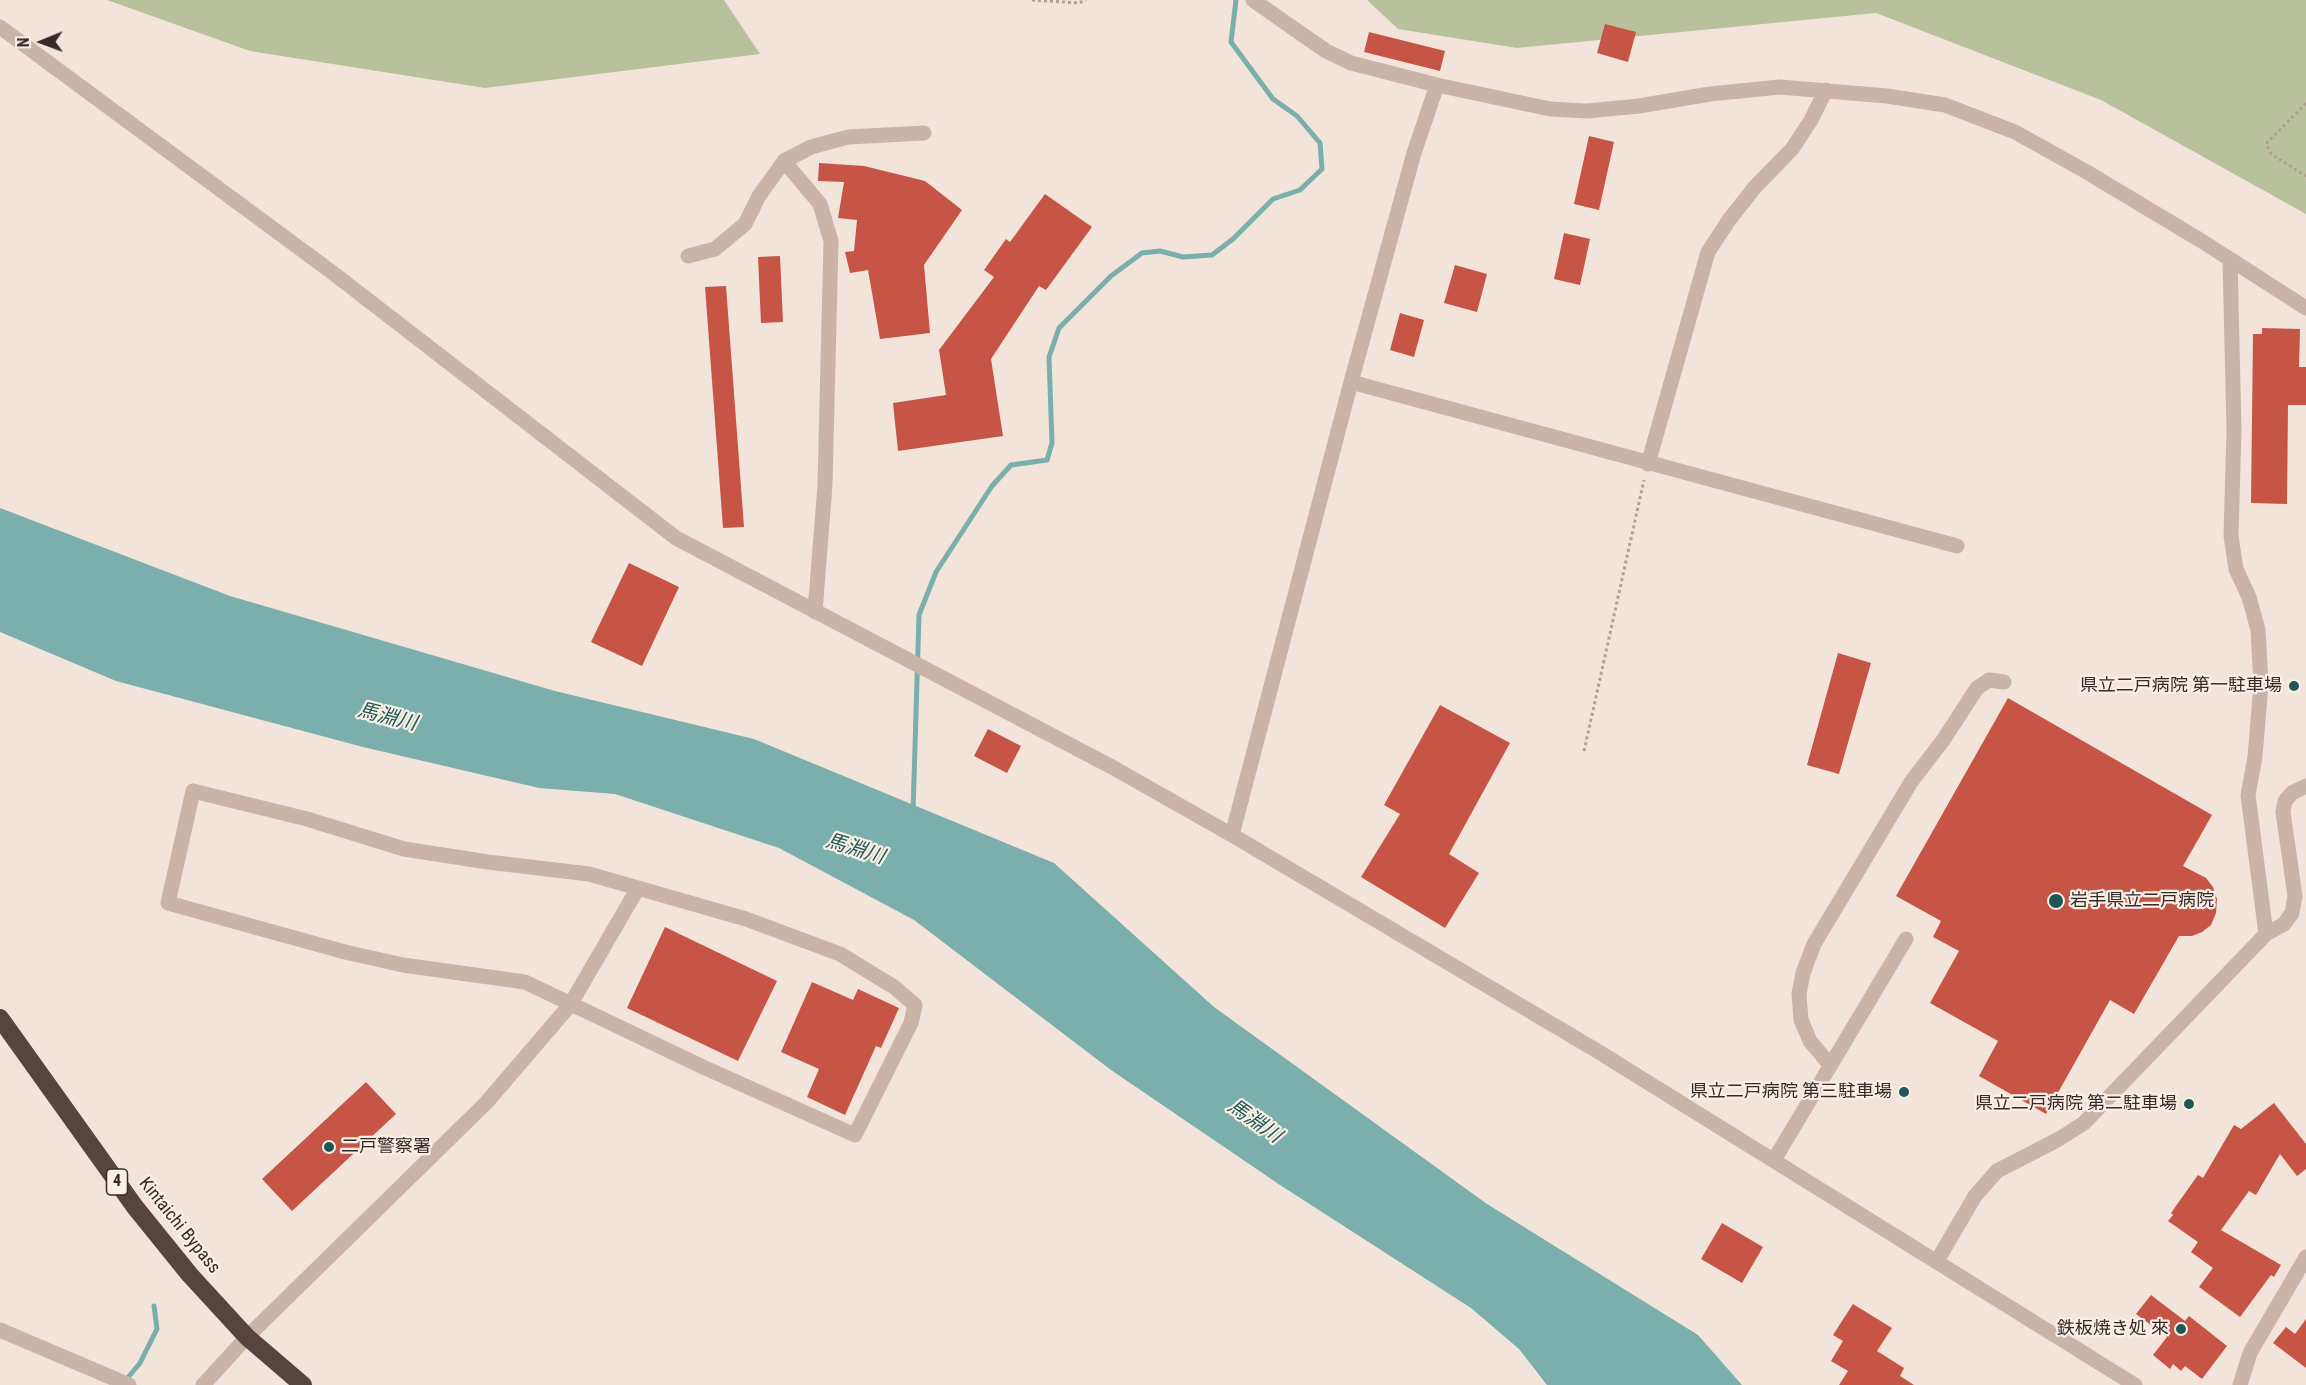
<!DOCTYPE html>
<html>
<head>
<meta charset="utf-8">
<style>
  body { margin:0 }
  #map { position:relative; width:2306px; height:1385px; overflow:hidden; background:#f2e4db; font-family:"Roboto Condensed",sans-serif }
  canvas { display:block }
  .north { position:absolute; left:12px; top:12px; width:60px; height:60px; -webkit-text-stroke:4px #f9efe7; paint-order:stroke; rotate:269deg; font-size:16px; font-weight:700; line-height:24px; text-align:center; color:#362a28 }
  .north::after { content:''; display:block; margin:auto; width:21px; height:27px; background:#362a28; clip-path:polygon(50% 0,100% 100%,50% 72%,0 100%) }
</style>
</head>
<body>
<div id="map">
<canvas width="2306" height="1385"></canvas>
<div class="north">N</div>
</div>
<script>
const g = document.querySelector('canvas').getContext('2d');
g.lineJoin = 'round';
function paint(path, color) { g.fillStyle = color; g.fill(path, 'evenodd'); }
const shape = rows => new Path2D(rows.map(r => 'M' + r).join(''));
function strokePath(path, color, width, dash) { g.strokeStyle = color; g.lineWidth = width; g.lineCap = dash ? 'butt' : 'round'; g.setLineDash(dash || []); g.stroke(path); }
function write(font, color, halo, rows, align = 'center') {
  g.font = font + ' "Roboto Condensed","Noto Sans JP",sans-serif'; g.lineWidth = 4.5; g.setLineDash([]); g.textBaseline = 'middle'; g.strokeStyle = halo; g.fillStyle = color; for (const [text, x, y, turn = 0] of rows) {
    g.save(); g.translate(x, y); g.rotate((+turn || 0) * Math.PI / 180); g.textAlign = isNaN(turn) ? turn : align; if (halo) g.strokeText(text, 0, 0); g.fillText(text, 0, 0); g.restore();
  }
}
paint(shape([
  [107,0,724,0,760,54,485,88,250,51],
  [1367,0,2306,0,2306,214,2101,100,1876,13,1517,48,1398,29]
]), '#b8c19b');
paint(shape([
  [0,508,230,596,555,691,754,739,1054,863,1214,1007,1487,1204,1698,1335,1742,1385,1547,1385,1519,1349,1471,1308,1280,1185,1111,1070,914,920,779,848,615,794,539,788,363,747,116,681,0,632]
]), '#7aafab');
strokePath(shape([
  [913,812,919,615,936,572,992,486,1011,465,1047,460,1052,443,1049,357,1059,328,1111,276,1142,253,1160,251,1183,257,1212,255,1233,239,1273,199,1300,190,1322,169,1320,143,1297,116,1273,99,1231,42,1236,0],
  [125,1381,140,1363,157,1329,154,1306]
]), '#7aafab', 5);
paint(shape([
  [1605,24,1636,32,1628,62,1597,53],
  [1369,32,1445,51,1440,71,1364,52],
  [1589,136,1614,142,1599,210,1574,204],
  [819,163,864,166,925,181,962,210,924,265,930,333,880,339,868,270,850,273,845,252,854,251,857,220,838,218,844,182,818,181],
  [1045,194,1092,227,1046,290,1039,286,991,359,1003,436,898,451,893,403,946,395,939,350,994,277,984,270,1006,239,1010,242],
  [1564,233,1590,239,1580,285,1554,279],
  [780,256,783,322,761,323,758,257],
  [1455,265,1487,274,1477,312,1444,303],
  [726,286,744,527,723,528,705,287],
  [1400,313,1424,320,1414,357,1390,350],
  [2262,328,2300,329,2299,367,2306,367,2306,405,2288,405,2287,504,2251,503,2253,334,2262,334],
  [629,563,679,587,642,666,591,642],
  [1838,653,1871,663,1839,774,1807,765],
  [2008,698,2212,815,2183,866,2206,878,2213,887,2217,899,2216,913,2211,925,2202,932,2192,936,2179,936,2134,1014,2110,1000,2046,1114,1979,1076,1998,1041,1930,1003,1959,951,1933,937,1941,921,1896,896],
  [1440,705,1510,743,1449,854,1479,873,1445,928,1361,877,1400,814,1384,805],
  [988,729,1021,746,1007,773,974,756],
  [665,927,777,981,738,1061,627,1008],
  [812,982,853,1000,858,989,899,1008,881,1048,876,1046,845,1115,807,1097,819,1069,781,1052],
  [366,1082,396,1114,292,1211,262,1179],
  [2274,1103,2306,1144,2306,1169,2297,1176,2280,1154,2256,1195,2249,1191,2221,1230,2281,1265,2274,1277,2271,1275,2240,1317,2199,1287,2213,1268,2191,1252,2198,1242,2168,1221,2173,1215,2171,1213,2198,1175,2203,1178,2234,1125,2241,1129],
  [1722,1223,1763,1247,1742,1283,1701,1259],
  [2151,1295,2185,1321,2189,1316,2227,1346,2202,1379,2185,1366,2181,1371,2173,1364,2170,1369,2153,1355,2167,1337,2136,1314],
  [1853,1304,1892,1328,1877,1351,1904,1368,1900,1376,1914,1385,1839,1385,1848,1371,1831,1361,1843,1341,1833,1335],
  [2306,1319,2306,1368,2273,1343,2286,1327,2295,1334]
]), '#c65545');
strokePath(shape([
  [1032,0,1079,3,1086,0],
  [2306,103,2266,144,2271,154,2306,176],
  [1584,751,1644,480]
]), '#b69d91', 3, [3, 3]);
strokePath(shape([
  [1253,0,1326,51,1351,63,1437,85,1550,109,1587,111,1639,106,1710,94,1780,87,1887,96,1945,105,2015,132,2085,171,2200,240,2306,308],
  [0,27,333,273,676,538,1112,767,1232,835,1594,1049,2135,1385],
  [784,161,820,204,831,241,825,485,815,612],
  [688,256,715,249,745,224,759,196,784,161,811,147,848,137,924,133],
  [2230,260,2234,430,2231,536,2236,569,2249,597,2258,630,2261,684,2255,757,2248,795,2266,934],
  [1351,382,1957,546],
  [1648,464,1708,252,1729,220,1755,187,1792,149,1811,120,1826,90],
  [193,791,307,819,404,849,488,862,589,874,746,919,840,954,894,987,915,1005,911,1023,855,1135,703,1067,525,982,403,965,345,952,168,903,193,791],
  [1232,835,1351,382,1414,153,1437,85],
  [1830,1065,1810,1041,1801,1020,1799,994,1803,973,1814,944,1911,782,1944,739,1977,688,1989,680,2004,682],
  [1774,1160,1906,939],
  [1937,1261,1975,1196,1997,1171,2059,1139,2084,1123,2266,934,2284,924,2292,913,2295,896,2283,812,2285,801,2292,793,2306,786],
  [0,1330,129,1385],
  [203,1385,247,1337,486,1103,570,1005,638,888],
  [2240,1385,2250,1353,2306,1257]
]), '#cab3a7', 15);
strokePath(shape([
  [0,1018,135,1207,190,1275,247,1337,303,1385]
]), '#57433f', 18);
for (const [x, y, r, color] of [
  [2294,686,6,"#1d5855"],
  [2056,901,8,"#1d5855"],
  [1904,1092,6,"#1d5855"],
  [2189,1104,6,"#1d5855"],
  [329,1147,6,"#1d5855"],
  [2181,1329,6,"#1d5855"]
]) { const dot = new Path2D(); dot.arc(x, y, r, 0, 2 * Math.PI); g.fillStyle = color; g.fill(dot); strokePath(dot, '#f9efe7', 2); }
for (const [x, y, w] of [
  [117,1182,21]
]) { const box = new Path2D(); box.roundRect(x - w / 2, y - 13, w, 26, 4.5); g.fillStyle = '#f9efe7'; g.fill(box); strokePath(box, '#362a28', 1.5); }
write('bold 16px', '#362a28', null, [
  ["4",117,1182]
]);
write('18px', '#362a28', '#f9efe7', [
  ["県立二戸病院 第一駐車場",2282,686],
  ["岩手県立二戸病院",2070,901,"left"],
  ["県立二戸病院 第三駐車場",1892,1092],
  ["県立二戸病院 第二駐車場",2177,1104],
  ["二戸警察署",341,1147,"left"],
  ["鉄板焼き処 來",2169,1329]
], 'right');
write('18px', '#362a28', '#f9efe7', [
  ["Kintaichi Bypass",179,1226,51]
]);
write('italic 20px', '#1d5855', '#f9efe7', [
  ["馬淵川",387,718,14],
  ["馬淵川",855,850,17],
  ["馬淵川",1254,1122,35]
]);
</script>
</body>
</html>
